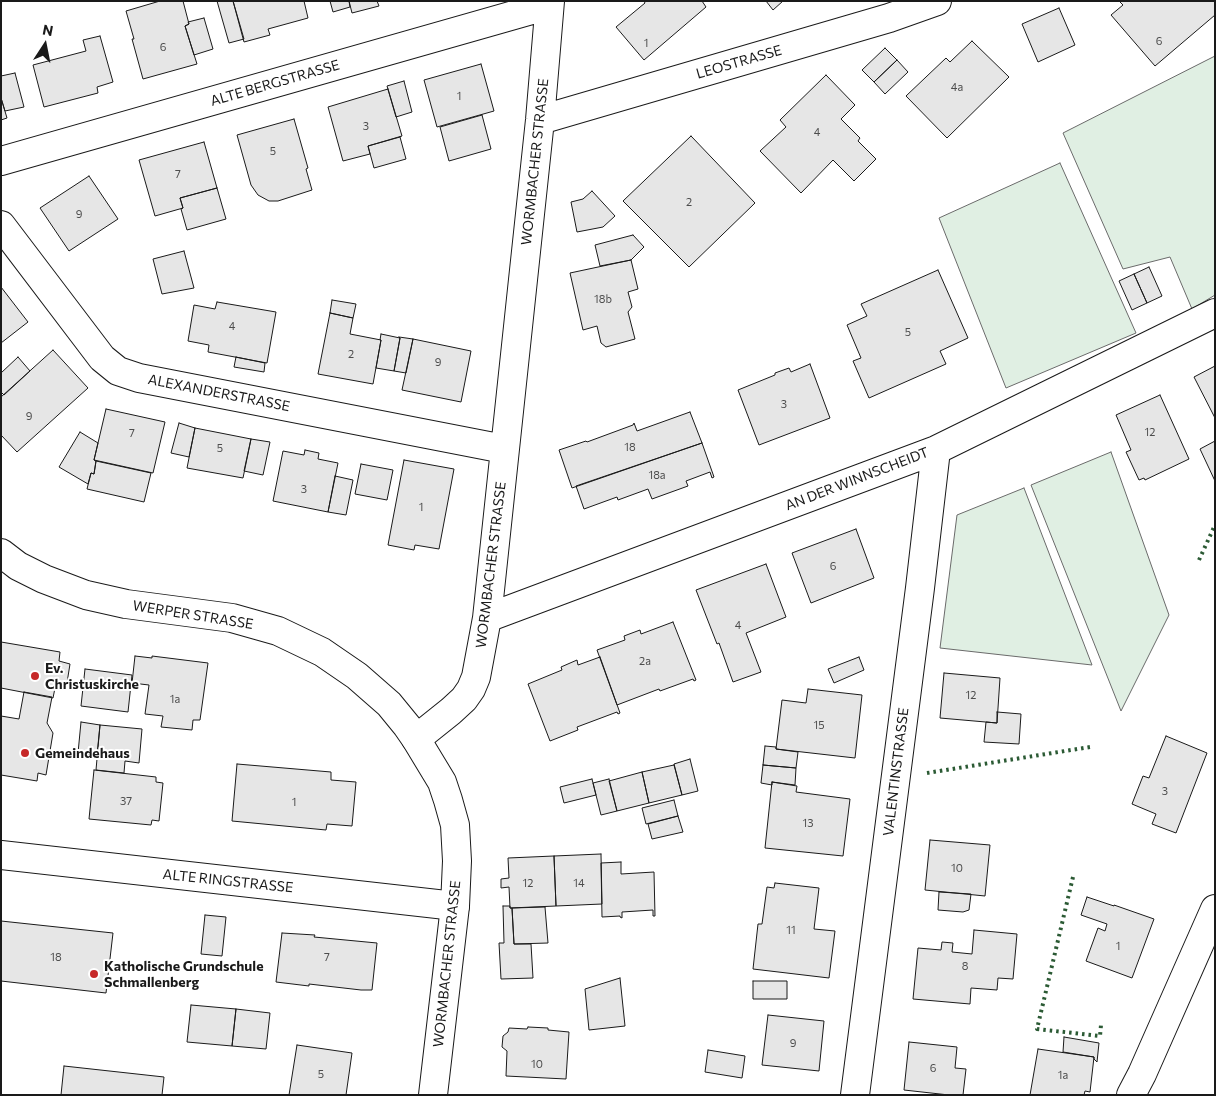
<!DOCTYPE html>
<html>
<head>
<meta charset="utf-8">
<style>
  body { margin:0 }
  #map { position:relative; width:1216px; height:1096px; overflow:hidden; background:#fff; font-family:Commissioner,sans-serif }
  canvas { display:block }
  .frame { position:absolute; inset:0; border:2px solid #1a1a1a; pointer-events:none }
  .north { position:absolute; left:20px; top:20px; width:50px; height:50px; -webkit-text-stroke:4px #fff; paint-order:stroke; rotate:11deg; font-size:14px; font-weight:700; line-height:20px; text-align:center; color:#1a1a1a }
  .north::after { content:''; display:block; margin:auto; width:18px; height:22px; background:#1a1a1a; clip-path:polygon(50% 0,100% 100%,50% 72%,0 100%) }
</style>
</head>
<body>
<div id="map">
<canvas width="1216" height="1096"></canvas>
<div class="frame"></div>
<div class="north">N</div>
</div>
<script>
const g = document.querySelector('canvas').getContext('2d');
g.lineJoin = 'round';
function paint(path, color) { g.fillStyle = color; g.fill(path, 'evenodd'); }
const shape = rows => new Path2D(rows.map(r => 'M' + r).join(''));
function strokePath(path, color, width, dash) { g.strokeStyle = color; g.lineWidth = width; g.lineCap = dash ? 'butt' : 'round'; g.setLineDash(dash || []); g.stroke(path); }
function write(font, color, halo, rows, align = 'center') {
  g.font = font + ' Commissioner,sans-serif'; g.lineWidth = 4; g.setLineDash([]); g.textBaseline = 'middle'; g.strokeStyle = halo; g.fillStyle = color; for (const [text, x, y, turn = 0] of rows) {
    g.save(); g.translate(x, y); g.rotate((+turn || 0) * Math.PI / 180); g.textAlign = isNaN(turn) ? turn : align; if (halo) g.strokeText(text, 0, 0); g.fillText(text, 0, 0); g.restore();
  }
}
const green = shape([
  [1215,56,1215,295,1192,309,1170,257,1123,269,1063,133,1215,56],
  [1060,163,1136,333,1006,388,939,218,1060,163],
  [1111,452,1169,615,1121,711,1031,485,1111,452],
  [1024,488,1092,665,940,648,957,515,1024,488]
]);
paint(green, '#e0efe3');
strokePath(green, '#6a6a6a', 1);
const building = shape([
  [160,1,183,1,189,24,185,26,197,64,143,79,132,39,134,39,126,11,160,1],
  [217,1,233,1,244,39,229,43,217,1],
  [233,1,304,1,308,18,268,29,270,35,244,42,233,1],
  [330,1,349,1,350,7,333,12,330,1],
  [349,1,377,1,379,6,352,13,349,1],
  [644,1,702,1,706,7,644,60,616,27,645,3,644,1],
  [766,1,783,1,773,10,766,1],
  [1119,1,1215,1,1215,15,1155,66,1111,15,1123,5,1119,1],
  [1059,8,1075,45,1038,62,1022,24,1059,8],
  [204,18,213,49,194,55,185,26,189,24,188,22,204,18],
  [100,36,113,82,97,87,98,93,44,107,33,65,86,51,83,40,100,36],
  [972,41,1009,77,947,138,906,96,946,58,950,62,972,41],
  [885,48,897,60,874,82,862,70,885,48],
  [897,60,908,72,885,94,874,82,897,60],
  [481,64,494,111,437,127,424,80,481,64],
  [15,73,24,107,5,111,1,98,1,76,15,73],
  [826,75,855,105,841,119,860,138,858,141,876,159,854,181,833,160,801,193,760,151,786,127,780,120,826,75],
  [404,81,412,112,396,117,387,86,404,81],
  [388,89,402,136,368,146,370,154,343,161,328,107,388,89],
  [1,98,7,118,1,120,1,98],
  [482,115,491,149,449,161,440,127,482,115],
  [294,119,308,168,306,169,312,190,278,201,269,201,258,195,251,185,237,135,294,119],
  [691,136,755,203,689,267,623,201,691,136],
  [400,137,406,159,374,168,368,146,400,137],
  [204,142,217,188,180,198,183,208,155,216,139,160,204,142],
  [89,176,118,219,69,251,40,208,89,176],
  [217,188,226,219,187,230,181,209,183,208,180,198,217,188],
  [592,191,615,216,603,227,577,232,571,202,583,199,592,191],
  [633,235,644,247,631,260,600,266,595,245,633,235],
  [184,251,194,288,162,294,153,259,184,251],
  [631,260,638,289,628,292,632,307,628,312,635,339,606,347,601,343,597,326,583,330,570,273,631,260],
  [1149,267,1162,296,1147,303,1134,274,1149,267],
  [938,270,968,338,940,351,946,364,869,398,853,361,861,358,847,325,867,316,861,304,938,270],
  [1134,274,1147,303,1132,310,1119,281,1134,274],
  [1,287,28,322,1,343,1,287],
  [332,300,356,304,353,318,330,313,332,300],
  [217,302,276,312,267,363,208,352,209,345,188,341,194,305,215,309,217,302],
  [330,313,353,318,350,334,381,340,373,384,318,374,330,313],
  [381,334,400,338,394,371,376,368,381,340,380,340,381,334],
  [399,337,413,339,406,373,394,371,400,338,399,337],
  [413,339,471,351,461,402,402,390,413,339],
  [53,350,88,388,17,452,1,435,1,397,53,350],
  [18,357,30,371,4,395,1,392,1,373,18,357],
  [236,357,265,363,264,372,234,367,236,357],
  [810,364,830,418,759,445,738,390,775,375,775,373,789,368,791,372,810,364],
  [1215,366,1215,418,1194,377,1215,366],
  [1160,395,1189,459,1145,480,1144,478,1139,480,1126,452,1131,450,1116,415,1160,395],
  [106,409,165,422,153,473,94,460,106,409],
  [690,412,702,443,572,488,559,450,586,441,587,442,633,425,634,423,637,431,690,412],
  [179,423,195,428,189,457,171,453,179,423],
  [195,428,251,439,243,478,187,468,195,428],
  [80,432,98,443,94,460,96,461,94,474,91,473,88,484,59,467,80,432],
  [251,439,270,442,263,475,244,471,251,439],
  [1215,441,1215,481,1200,449,1215,441],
  [702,443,714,477,712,478,710,472,686,481,688,486,652,499,648,489,618,500,617,497,584,509,576,486,702,443],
  [305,450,319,453,318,459,338,463,328,512,273,501,283,451,304,455,305,450],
  [404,460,454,469,439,549,415,545,414,550,388,545,404,460],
  [96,461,151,473,144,502,87,489,91,473,94,474,96,461],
  [361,464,393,470,387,500,355,494,361,464],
  [335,476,353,480,346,515,328,512,335,476],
  [856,529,874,578,811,603,792,553,856,529],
  [766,564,786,617,746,633,761,672,733,682,719,643,717,644,696,590,766,564],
  [673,622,696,680,694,681,693,679,660,691,659,689,617,705,597,650,625,640,624,636,640,630,641,634,673,622],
  [1,642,60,652,59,661,70,664,66,689,55,688,53,698,1,688,1,642],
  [135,656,152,658,152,656,208,663,200,720,193,720,192,730,161,727,163,716,145,714,149,685,132,683,135,656],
  [600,657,620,713,618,714,617,712,577,727,578,730,550,741,528,684,562,670,561,667,577,660,578,665,600,657],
  [859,657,864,670,834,683,828,669,859,657],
  [85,669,132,675,128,712,81,706,85,669],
  [944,673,1000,678,997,723,940,718,944,673],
  [808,689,862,695,855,758,776,749,782,700,806,703,808,689],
  [24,692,52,697,47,723,53,733,46,775,38,773,37,781,1,775,1,716,19,719,24,692],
  [997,712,1021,714,1019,744,984,742,986,722,997,723,997,712],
  [81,722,100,725,97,755,78,753,81,722],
  [100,725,142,729,139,763,125,761,124,773,96,770,100,725],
  [1166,736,1207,753,1176,833,1152,824,1156,814,1132,804,1143,776,1149,778,1166,736],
  [765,746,776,747,776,749,798,752,796,768,763,765,765,746],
  [690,759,698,791,682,795,674,764,690,759],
  [237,764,331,772,331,780,356,782,352,826,327,824,326,830,232,821,237,764],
  [674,765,682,795,649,803,642,772,674,765],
  [763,765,796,768,795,785,772,782,772,785,761,783,763,765],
  [94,770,156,777,156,782,163,783,159,821,152,820,151,825,89,819,94,770],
  [642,772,649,803,617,811,609,781,642,772],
  [592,779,596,795,564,803,560,787,592,779],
  [609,779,617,811,601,815,593,783,609,779],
  [772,782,797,786,796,792,850,799,843,856,765,848,772,782],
  [674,800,678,816,646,824,642,808,674,800],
  [678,816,683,832,652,839,648,824,678,816],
  [930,840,990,845,985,896,925,890,930,840],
  [601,854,602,904,556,906,554,856,601,854],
  [554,856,556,906,510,908,509,887,501,888,501,879,509,878,508,858,554,856],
  [621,862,621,874,654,872,655,916,653,916,653,910,622,912,622,918,620,917,620,916,602,917,601,863,621,862],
  [775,883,819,888,814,929,835,931,829,978,753,969,758,924,762,924,767,887,774,888,775,883],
  [939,892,971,894,969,910,963,912,938,910,939,892],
  [1087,897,1114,906,1114,905,1154,919,1132,978,1086,961,1098,928,1105,931,1107,924,1081,915,1087,897],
  [503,906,510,906,510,908,512,908,514,944,531,944,533,978,501,979,499,943,504,943,503,906],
  [545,907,548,943,514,944,512,908,545,907],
  [205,915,226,917,222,956,201,954,205,915],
  [1,921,113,933,106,993,1,981,1,921],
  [974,930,1017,934,1013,979,998,978,997,990,971,988,970,1004,913,999,918,948,941,950,942,942,953,943,952,952,972,954,974,930],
  [282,933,315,935,314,937,377,943,372,990,361,990,309,984,309,986,276,982,282,933],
  [620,978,625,1026,589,1030,585,989,620,978],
  [753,981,787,981,787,999,753,999,753,981],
  [191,1005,236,1009,232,1046,187,1042,191,1005],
  [236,1009,270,1013,266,1049,232,1046,236,1009],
  [768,1015,824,1021,819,1071,762,1065,768,1015],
  [528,1027,548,1028,548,1030,569,1032,566,1079,506,1076,507,1051,502,1047,503,1036,508,1032,509,1028,527,1029,528,1027],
  [1064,1037,1099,1043,1097,1062,1094,1059,1094,1057,1063,1052,1064,1037],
  [909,1042,957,1047,955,1068,966,1069,963,1095,949,1095,904,1090,909,1042],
  [297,1045,352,1053,346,1095,289,1095,297,1045],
  [1038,1049,1094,1057,1090,1092,1085,1091,1084,1095,1030,1095,1038,1049],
  [708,1050,745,1056,742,1078,705,1072,708,1050],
  [64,1066,164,1077,162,1095,61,1095,64,1066]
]);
paint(building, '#e6e6e6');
strokePath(building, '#1a1a1a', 1);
const minor = shape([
  [540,120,889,18,937,1],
  [1,161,549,5],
  [1,225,102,358,118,371,139,378,504,449],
  [487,618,936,450,1215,313],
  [416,739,451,711,464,699,471,689,476,677,487,618,540,120,550,1],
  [1,855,455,906],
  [855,1095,920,588,936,450],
  [1131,1095,1142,1074,1215,909]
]);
const major = shape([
  [1,553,18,566,44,579,86,595,126,604,232,618,278,631,322,652,357,676,389,704,407,726,416,739,442,782,448,800,455,825,457,861,455,906,433,1095]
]);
strokePath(minor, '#1a1a1a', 30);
strokePath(major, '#1a1a1a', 30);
strokePath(minor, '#fff', 28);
strokePath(major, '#fff', 28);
strokePath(shape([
  [1199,560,1215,525],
  [927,773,1090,747],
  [1073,877,1037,1029,1100,1036,1101,1025]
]), '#2b5a34', 4, [2.5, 4]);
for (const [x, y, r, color] of [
  [35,676,5,"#c62828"],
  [25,753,5,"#c62828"],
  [94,974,5,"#c62828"]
]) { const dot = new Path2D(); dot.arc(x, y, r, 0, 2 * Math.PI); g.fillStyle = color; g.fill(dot); strokePath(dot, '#fff', 2); }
write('11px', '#4d4d4d', null, [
  ["6",1159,41],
  ["1",646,43],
  ["6",163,47],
  ["4a",957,87],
  ["1",459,96],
  ["3",366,126],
  ["4",817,132],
  ["5",273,151],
  ["7",178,174],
  ["2",689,202],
  ["9",79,214],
  ["18b",603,299],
  ["4",232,326],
  ["5",908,332],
  ["2",351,354],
  ["9",438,362],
  ["3",784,404],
  ["9",29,416],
  ["12",1150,432],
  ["7",132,433],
  ["18",630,447],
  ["5",220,448],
  ["18a",657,475],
  ["3",304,489],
  ["1",421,507],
  ["6",833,566],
  ["4",738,625],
  ["2a",645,661],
  ["12",971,695],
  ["1a",175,699],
  ["15",819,725],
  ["3",1165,791],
  ["37",126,801],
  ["1",294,802],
  ["13",808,823],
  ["10",957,868],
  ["12",528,883],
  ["14",579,883],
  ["11",791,930],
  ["1",1118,946],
  ["18",56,957],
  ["7",327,957],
  ["8",965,966],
  ["9",793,1043],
  ["10",537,1064],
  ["6",933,1068],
  ["5",321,1074],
  ["1a",1063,1075]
]);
write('14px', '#1a1a1a', '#fff', [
  ["LEOSTRASSE",739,62,-16],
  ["ALTE BERGSTRASSE",275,83,-16],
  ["WORMBACHER STRASSE",535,162,-84],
  ["ALEXANDERSTRASSE",219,393,11],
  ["AN DER WINNSCHEIDT",857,479,-21],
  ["WORMBACHER STRASSE",491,565,-83],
  ["WERPER STRASSE",193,615,9],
  ["VALENTINSTRASSE",896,772,-83],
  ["ALTE RINGSTRASSE",228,881,6],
  ["WORMBACHER STRASSE",447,964,-84]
]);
write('bold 14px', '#1a1a1a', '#fff', [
  ["Ev.",45,668],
  ["Christuskirche",45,684],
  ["Gemeindehaus",35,753],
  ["Katholische Grundschule",104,966],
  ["Schmallenberg",104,982]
], 'left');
</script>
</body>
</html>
